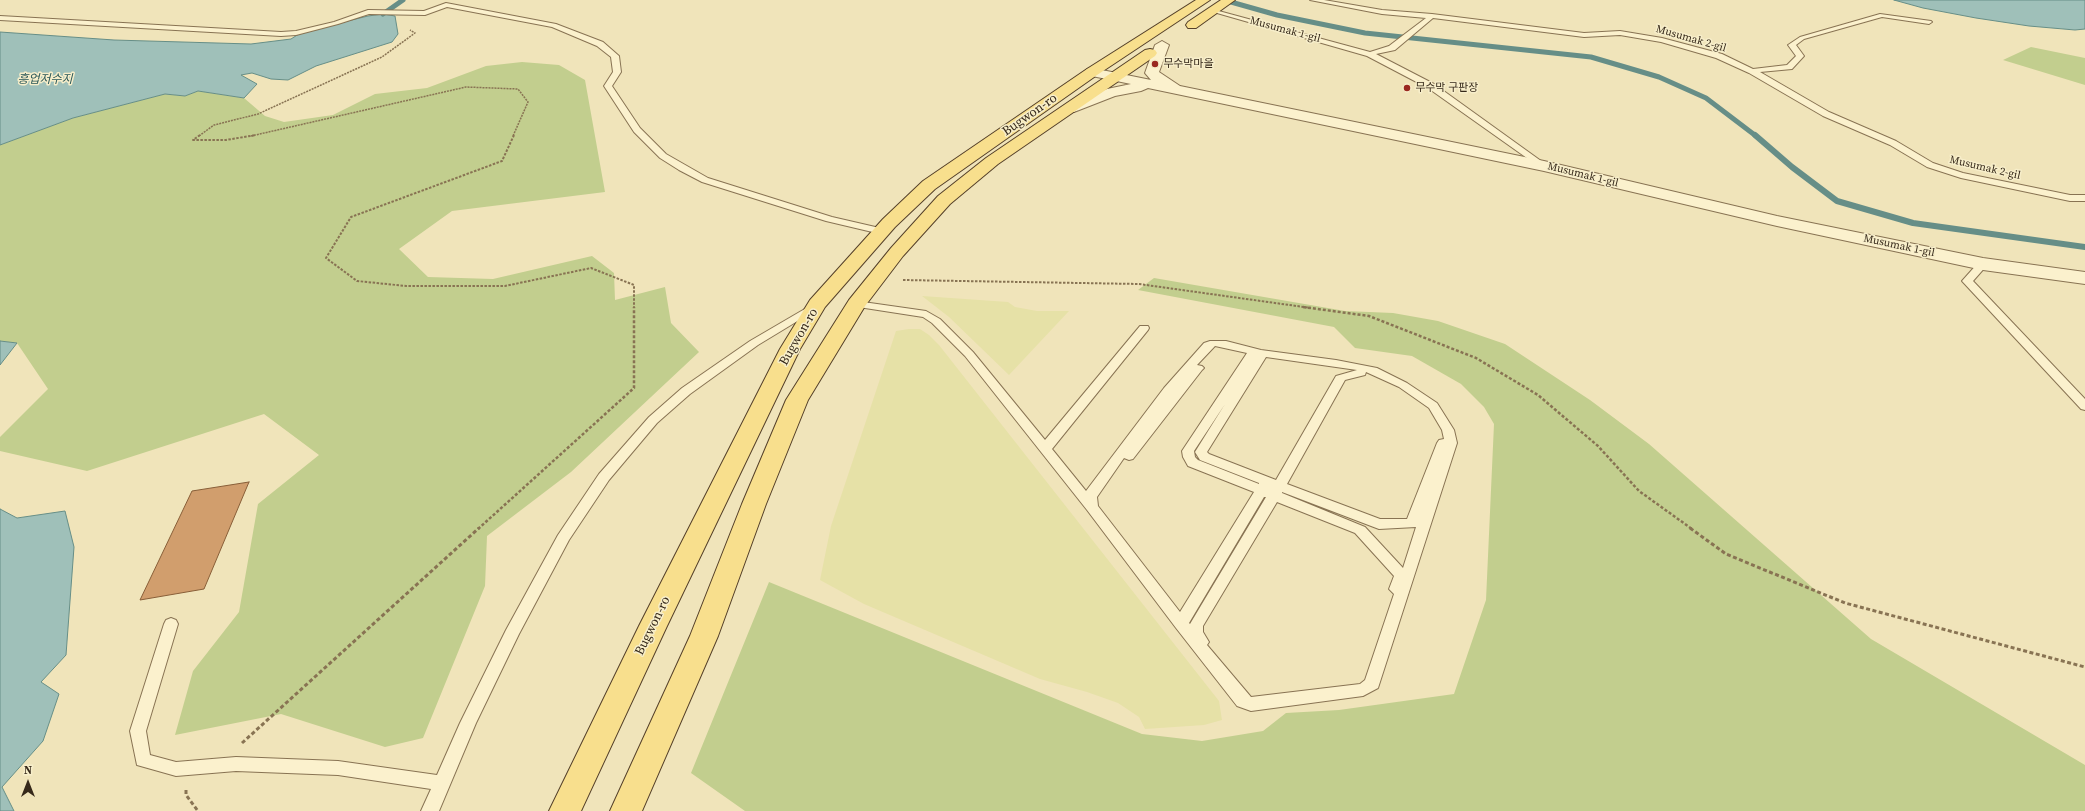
<!DOCTYPE html>
<html>
<head>
<meta charset="utf-8">
<style>
  body { margin:0 }
  #map { position:relative; width:2085px; height:811px; overflow:hidden; background:#f0e4ba; font-family:"Source Serif 4",serif }
  canvas { display:block }
  .north { position:absolute; left:8px; top:763px; width:40px; height:40px; -webkit-text-stroke:3px #f7eeca; paint-order:stroke; rotate:0deg; font-size:11px; font-weight:700; line-height:16px; text-align:center; color:#36291a }
  .north::after { content:''; display:block; margin:auto; width:14px; height:18px; background:#36291a; clip-path:polygon(50% 0,100% 100%,50% 72%,0 100%) }
</style>
</head>
<body>
<div id="map">
<canvas width="2085" height="811"></canvas>
<div class="north">N</div>
</div>
<script>
const g = document.querySelector('canvas').getContext('2d');
g.lineJoin = 'round';
function paint(path, color) { g.fillStyle = color; g.fill(path, 'evenodd'); }
const shape = rows => new Path2D(rows.map(r => 'M' + r).join(''));
function strokePath(path, color, width, dash) { g.strokeStyle = color; g.lineWidth = width; g.lineCap = dash ? 'butt' : 'round'; g.setLineDash(dash || []); g.stroke(path); }
function write(font, color, halo, rows, align = 'center') {
  g.font = font + ' "Source Serif 4","Noto Sans KR",serif'; g.lineWidth = 3; g.setLineDash([]); g.textBaseline = 'middle'; g.strokeStyle = halo; g.fillStyle = color; for (const [text, x, y, turn = 0] of rows) {
    g.save(); g.translate(x, y); g.rotate((+turn || 0) * Math.PI / 180); g.textAlign = isNaN(turn) ? turn : align; if (halo) g.strokeText(text, 0, 0); g.fillText(text, 0, 0); g.restore();
  }
}
paint(shape([
  [922,296,1008,302,1015,307,1037,311,1069,311,1009,375,949,317],
  [909,329,920,329,929,335,939,345,1219,701,1222,720,1204,725,1145,729,1139,717,1118,703,1087,692,1040,679,864,604,820,580,831,526,896,331]
]), '#e6e1a7');
paint(shape([
  [2031,47,2085,58,2085,85,2003,60],
  [522,62,559,65,585,80,605,192,452,211,399,249,428,277,493,279,592,256,614,273,615,300,665,287,671,323,699,352,571,472,487,536,485,586,423,738,385,747,281,714,175,735,193,671,239,612,258,504,319,455,264,414,87,471,0,451,0,437,48,389,17,343,0,341,0,145,73,118,165,94,185,96,198,91,244,98,265,116,284,122,333,115,375,94,427,88,486,66],
  [1154,278,1345,311,1393,313,1438,321,1505,344,1590,400,1649,444,1871,639,2085,765,2085,811,745,811,691,773,769,582,1142,734,1202,741,1263,731,1286,713,1339,710,1454,694,1486,600,1494,424,1484,407,1461,384,1412,356,1355,348,1334,327,1138,290]
]), '#c2ce8e');
const water = shape([
  [1894,0,2085,0,2085,29,2075,30,2029,26,1976,18,1923,8,1894,0],
  [383,14,395,16,398,34,392,42,316,66,288,80,271,79,252,73,241,75,257,84,244,98,198,91,185,96,165,94,73,118,0,145,0,32,114,40,251,44,291,39,302,32,368,16,383,14],
  [0,341,17,343,0,365,0,341],
  [0,509,17,518,65,511,74,547,66,655,41,682,59,694,43,741,2,787,14,811,0,811,0,509]
]);
paint(water, '#9fc0b9');
strokePath(water, '#668e87', 1);
strokePath(shape([
  [1224,0,1277,15,1365,33,1591,57,1659,77,1706,98,1756,136],
  [383,14,403,0]
]), '#668e87', 5);
strokePath(shape([
  [1755,135,1792,167,1837,201,1913,223,2085,247]
]), '#668e87', 6);
const building = shape([
  [249,482,204,589,140,600,192,491,249,482]
]);
paint(building, '#d19e6d');
strokePath(building, '#885e38', 1);
const service = shape([
  [1310,0,1324,0,1382,10,1432,14,1584,33,1620,31,1662,38,1722,54,1753,69,1787,65,1796,56,1788,45,1800,37,1880,14,1931,21,1932,22,1929,24,1882,17,1804,39,1796,45,1804,56,1792,69,1760,72,1829,112,1896,141,1933,163,1963,173,2070,195,2085,195,2085,201,2070,201,1961,178,1927,167,1890,145,1823,116,1749,73,1716,58,1661,42,1620,35,1584,37,1433,18,1395,50,1376,54,1434,84,1548,166,1544,169,1541,168,1428,88,1367,56,1210,11,1215,10,1370,52,1389,46,1426,18,1382,14,1310,0],
  [446,3,556,24,603,42,619,56,621,72,612,86,640,128,666,154,708,178,832,217,884,229,886,231,881,234,826,221,702,182,679,170,660,158,634,132,604,86,613,72,611,57,597,46,552,27,447,7,425,15,369,14,338,24,296,35,281,36,0,20,0,16,281,32,296,31,334,22,368,10,424,11,446,3],
  [1983,261,1988,264,1973,281,2085,399,2085,410,2081,409,1962,281,1979,262,1983,261],
  [856,301,926,311,940,319,973,352,1045,440,1140,326,1148,326,1149,328,1148,330,1052,449,1086,491,1164,388,1204,343,1210,341,1226,341,1261,350,1336,360,1377,368,1407,383,1437,403,1454,430,1457,443,1378,688,1363,696,1251,711,1237,706,1176,628,1087,510,965,356,932,323,923,317,852,306,851,304,852,302,856,301],
  [1215,346,1247,353,1182,451,1183,457,1188,466,1254,492,1180,612,1098,506,1097,497,1124,458,1129,460,1133,459,1202,370,1204,368,1202,366,1197,365,1215,346],
  [1266,357,1357,370,1336,376,1276,480,1209,454,1207,452,1266,357],
  [1366,372,1399,387,1429,408,1442,430,1444,439,1439,440,1437,443,1407,519,1380,519,1287,484,1345,380,1365,375,1366,372],
  [1225,404,1195,452,1200,460,1259,483,1259,484,1198,460,1195,457,1194,451,1225,404],
  [1282,492,1379,529,1416,527,1403,568,1365,527,1282,493,1282,492],
  [1264,497,1266,497,1190,624,1189,623,1264,497],
  [1277,502,1355,533,1394,576,1389,589,1394,594,1365,680,1360,684,1251,697,1207,645,1209,642,1203,632,1203,626,1277,502],
  [815,303,819,304,820,306,819,308,758,345,690,394,657,423,609,480,569,540,519,634,476,723,439,811,421,811,431,789,338,775,236,771,176,776,137,765,130,731,164,624,166,620,171,618,176,620,178,624,146,731,150,755,176,762,236,757,338,761,437,775,460,723,506,630,558,535,599,474,649,417,682,388,750,341,815,303]
]);
const tertiary = shape([
  [1162,41,1169,45,1159,72,1180,86,1544,161,1777,216,1983,258,2085,272,2085,284,1983,270,1777,226,1544,171,1148,88,1141,91,1115,96,1074,112,1064,112,1062,109,1064,106,1107,89,1131,84,1087,75,1085,72,1087,69,1092,68,1151,80,1145,73,1155,45,1162,41]
]);
const primary = shape([
  [1196,0,1210,0,1097,75,935,189,895,227,825,307,800,349,667,626,581,811,549,811,639,626,780,349,810,300,883,219,923,181,1087,69,1196,0],
  [1221,0,1235,0,1196,28,1188,28,1186,25,1188,22,1221,0],
  [1150,49,1155,50,1157,53,1155,56,998,164,950,204,903,256,865,306,808,400,766,504,718,636,642,811,610,811,690,636,742,504,786,400,849,300,891,248,938,196,986,158,1145,50,1150,49]
]);
strokePath(service, '#887353', 2);
strokePath(tertiary, '#887353', 2);
strokePath(primary, '#554029', 2);
strokePath(shape([
  [199,136,214,125,258,114,382,57,415,33,410,30],
  [251,136,466,87,518,89,528,102,513,136]
]), '#887353', 1.5, [2, 1]);
strokePath(shape([
  [200,135,193,140,226,140,256,135],
  [514,135,502,161,351,217,326,258,357,281,406,286,505,286,591,268,634,285,634,308],
  [903,280,1139,284,1311,308]
]), '#887353', 2, [2.5, 1.5]);
strokePath(shape([
  [1303,307,1369,316,1476,358,1538,395,1598,446,1639,491,1692,529],
  [478,529,634,388,634,307]
]), '#887353', 2.5, [3, 2]);
strokePath(shape([
  [1690,528,1726,554,1845,603,2085,667],
  [242,743,479,528],
  [186,790,186,795,198,811]
]), '#887353', 3, [4, 2.5]);
paint(service, '#fbf1cd');
paint(tertiary, '#fbf1cd');
paint(primary, '#f8df8d');
for (const [x, y, r, color] of [
  [1155,64,4,"#9a2820"],
  [1407,88,4,"#9a2820"]
]) { const dot = new Path2D(); dot.arc(x, y, r, 0, 2 * Math.PI); g.fillStyle = color; g.fill(dot); strokePath(dot, '#f7eeca', 1.5); }
write('11px', '#36291a', '#f7eeca', [
  ["Musumak 1-gil",1285,30,15],
  ["Musumak 2-gil",1691,39,16],
  ["Musumak 2-gil",1985,168,13],
  ["Musumak 1-gil",1583,175,14],
  ["Musumak 1-gil",1899,246,12]
]);
write('11px', '#36291a', '#f7eeca', [
  ["무수막마을",1163,64],
  ["무수막 구판장",1415,88]
], 'left');
write('italic 12px', '#285657', '#f7eeca', [
  ["흥업저수지",45,80]
]);
write('13px', '#36291a', '#f7eeca', [
  ["Bugwon-ro",1030,115,-35],
  ["Bugwon-ro",799,337,-60],
  ["Bugwon-ro",653,626,-64]
]);
</script>
</body>
</html>
